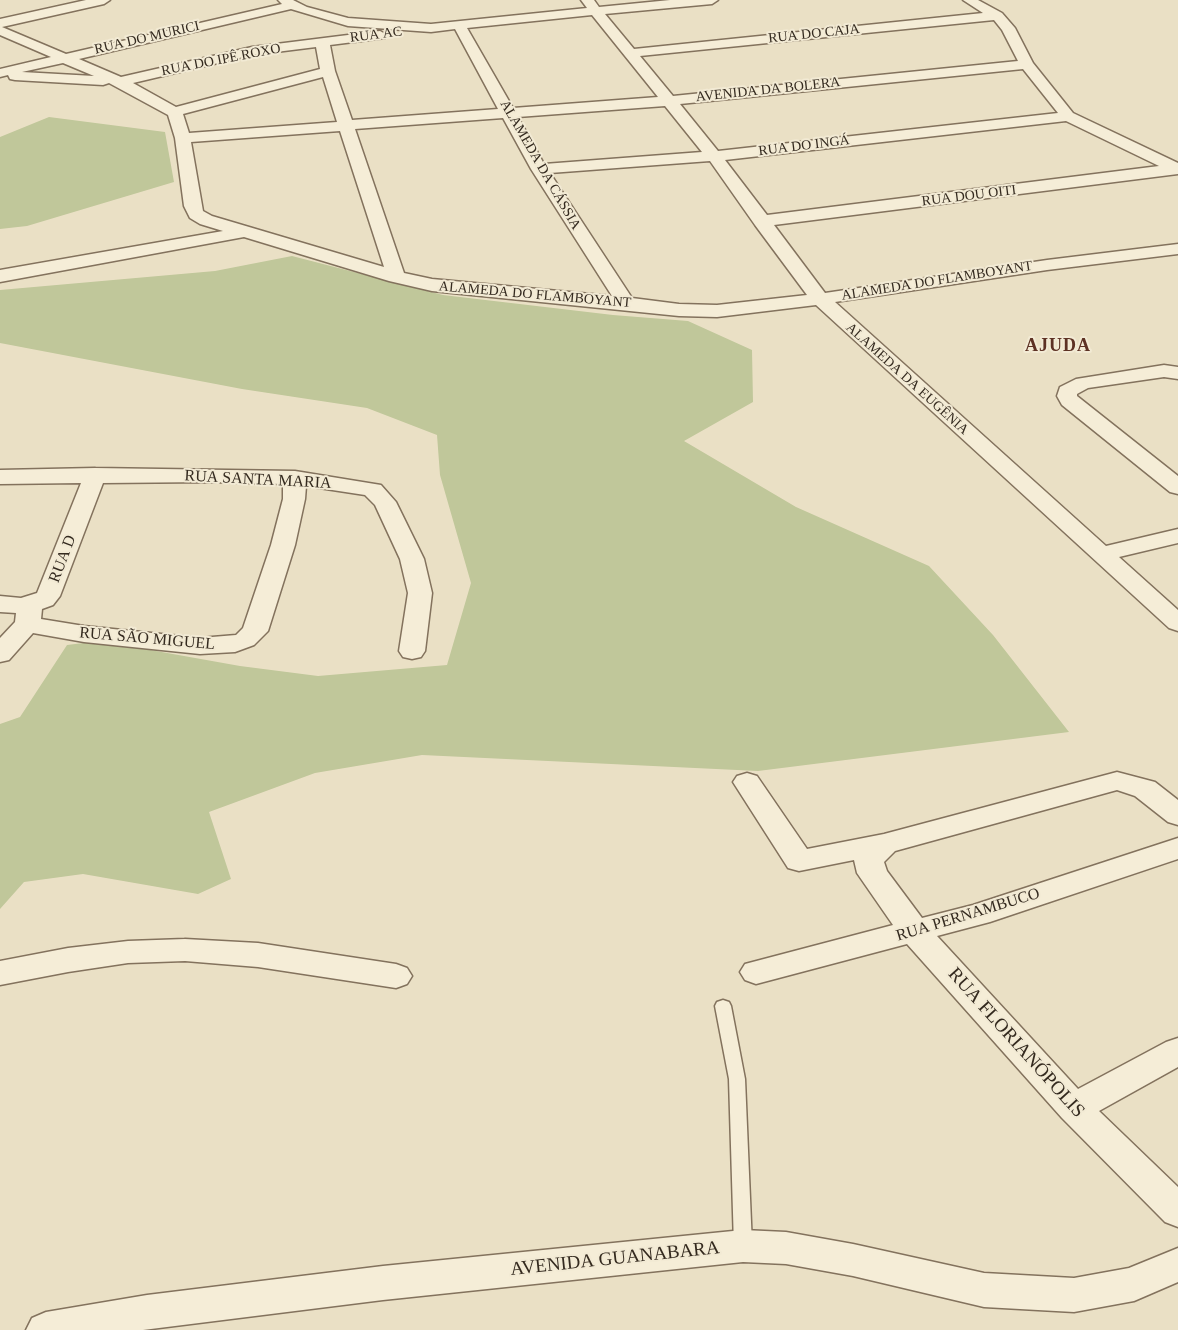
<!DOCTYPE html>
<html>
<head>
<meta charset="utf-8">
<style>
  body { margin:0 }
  canvas { display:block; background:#eae0c5 }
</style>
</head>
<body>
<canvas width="1178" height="1330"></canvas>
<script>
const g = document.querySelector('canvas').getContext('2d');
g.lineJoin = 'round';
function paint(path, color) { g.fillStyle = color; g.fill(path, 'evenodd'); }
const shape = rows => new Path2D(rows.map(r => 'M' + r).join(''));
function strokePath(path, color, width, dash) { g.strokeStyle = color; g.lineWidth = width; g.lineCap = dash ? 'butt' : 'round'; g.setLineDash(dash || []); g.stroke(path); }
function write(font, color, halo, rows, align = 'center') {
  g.font = font + ' Georgia,serif'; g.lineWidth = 4; g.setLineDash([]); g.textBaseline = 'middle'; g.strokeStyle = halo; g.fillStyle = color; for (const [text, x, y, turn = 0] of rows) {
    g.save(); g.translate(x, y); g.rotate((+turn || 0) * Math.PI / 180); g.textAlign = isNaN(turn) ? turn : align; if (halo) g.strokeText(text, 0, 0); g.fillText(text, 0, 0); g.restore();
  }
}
paint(shape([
  [49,117,165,132,174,182,27,226,0,229,0,137],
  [292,256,443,295,613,315,688,321,752,350,753,402,684,441,796,507,929,566,993,635,1069,732,758,771,422,755,315,773,209,812,231,879,198,894,83,874,24,882,0,909,0,724,20,717,67,645,100,641,240,666,318,676,447,665,471,583,440,475,437,435,367,408,242,389,0,343,0,290,215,271]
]), '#c0c79a');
const lane = shape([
  [723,1000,729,1002,731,1006,745,1079,752,1246,749,1251,743,1254,737,1251,734,1246,729,1079,715,1006,717,1002,723,1000]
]);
const street = shape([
  [86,0,110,0,104,4,2,27,66,54,282,4,278,0,293,0,307,7,348,18,431,24,587,8,581,0,594,0,599,7,670,0,718,0,712,4,605,14,634,49,983,13,963,0,978,0,1002,13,1015,28,1033,63,1073,113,1178,163,1178,174,774,225,825,293,1047,260,1178,244,1178,254,1047,270,835,302,1106,546,1178,529,1178,543,1119,557,1178,610,1178,631,1169,628,816,305,717,317,679,316,432,291,389,281,244,237,0,282,0,270,223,231,200,224,190,218,184,206,175,138,168,115,109,83,103,85,15,80,10,79,8,75,0,77,0,69,51,57,0,35,0,19,86,0],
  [291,9,348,26,431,32,455,29,498,109,352,120,335,71,330,45,385,38,387,35,380,31,252,47,121,77,79,59,291,9],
  [592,15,658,97,513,108,467,28,592,15],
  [994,20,1002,30,1018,61,673,96,640,56,994,20],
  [316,47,320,69,176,107,133,83,252,55,316,47],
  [63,63,94,76,22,72,63,63],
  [1023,69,1058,113,718,151,680,104,1023,69],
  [323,77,337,122,189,133,183,114,323,77],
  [665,106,702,152,544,164,518,117,665,106],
  [503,118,531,169,612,296,432,279,404,273,355,129,503,118],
  [1066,121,1159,166,767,215,725,160,1066,121],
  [340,131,384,267,212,216,203,211,191,142,340,131],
  [710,161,755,225,807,295,717,305,679,304,632,298,550,173,710,161],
  [1164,365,1178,367,1178,379,1164,377,1088,388,1077,394,1077,396,1178,476,1178,494,1170,492,1062,405,1057,396,1060,387,1076,379,1164,365],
  [95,468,295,471,381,485,396,502,424,559,432,593,425,651,421,657,412,659,403,657,399,651,408,593,400,559,375,505,365,495,306,486,305,499,295,545,268,631,254,645,235,652,200,654,84,642,33,633,9,660,0,662,0,638,15,622,16,613,0,612,0,596,21,598,37,593,81,483,0,484,0,470,95,468],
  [210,482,283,484,283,499,271,545,243,628,236,635,200,638,84,626,41,619,42,609,53,605,60,596,103,483,210,482],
  [1117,772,1155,782,1178,800,1178,825,1168,822,1135,796,1117,790,895,851,884,862,887,871,922,918,973,905,1178,838,1178,859,990,922,937,936,1078,1089,1166,1042,1178,1038,1178,1067,1099,1111,1178,1187,1178,1227,1165,1222,1062,1118,907,944,756,984,745,980,740,972,745,964,893,925,857,873,854,860,799,871,788,868,733,782,737,776,747,773,757,776,807,849,884,834,1117,772],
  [185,939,258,943,396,964,407,968,412,976,407,984,396,988,258,967,185,961,128,963,68,972,0,985,0,961,68,948,128,941,185,939],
  [743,1230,786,1232,853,1244,984,1273,1074,1278,1129,1268,1178,1248,1178,1282,1134,1301,1074,1312,984,1307,853,1276,786,1264,743,1262,383,1300,143,1330,26,1330,32,1318,46,1312,147,1295,383,1266,743,1230]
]);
strokePath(lane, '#83725d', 3);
strokePath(street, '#83725d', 3);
paint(lane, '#f5edd7');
paint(street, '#f5edd7');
write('14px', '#342a1f', '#f2ead4', [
  ["RUA DO CAJA",814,34,-6],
  ["RUA AC",376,35,-7],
  ["RUA DO MURICI",147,38,-13],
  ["RUA DO IPÊ ROXO",221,60,-11],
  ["AVENIDA DA BOLERA",768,90,-6],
  ["RUA DO INGÁ",804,146,-7],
  ["ALAMEDA DA CÁSSIA",540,165,60],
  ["RUA DOU OITI",969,196,-7],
  ["ALAMEDA DO FLAMBOYANT",937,281,-9],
  ["ALAMEDA DO FLAMBOYANT",535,295,5],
  ["ALAMEDA DA EUGÊNIA",907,379,42]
]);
write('16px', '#342a1f', '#f2ead4', [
  ["RUA SANTA MARIA",258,480,3],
  ["RUA D",63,559,-69],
  ["RUA SÃO MIGUEL",147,639,5],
  ["RUA PERNAMBUCO",968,915,-17]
]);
g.letterSpacing = '1px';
write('bold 18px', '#5d3123', '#f2ead4', [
  ["AJUDA",1058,346]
]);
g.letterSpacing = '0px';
write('19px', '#342a1f', '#f2ead4', [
  ["RUA FLORIANÓPOLIS",1016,1043,48],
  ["AVENIDA GUANABARA",615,1259,-6]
]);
</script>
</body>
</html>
